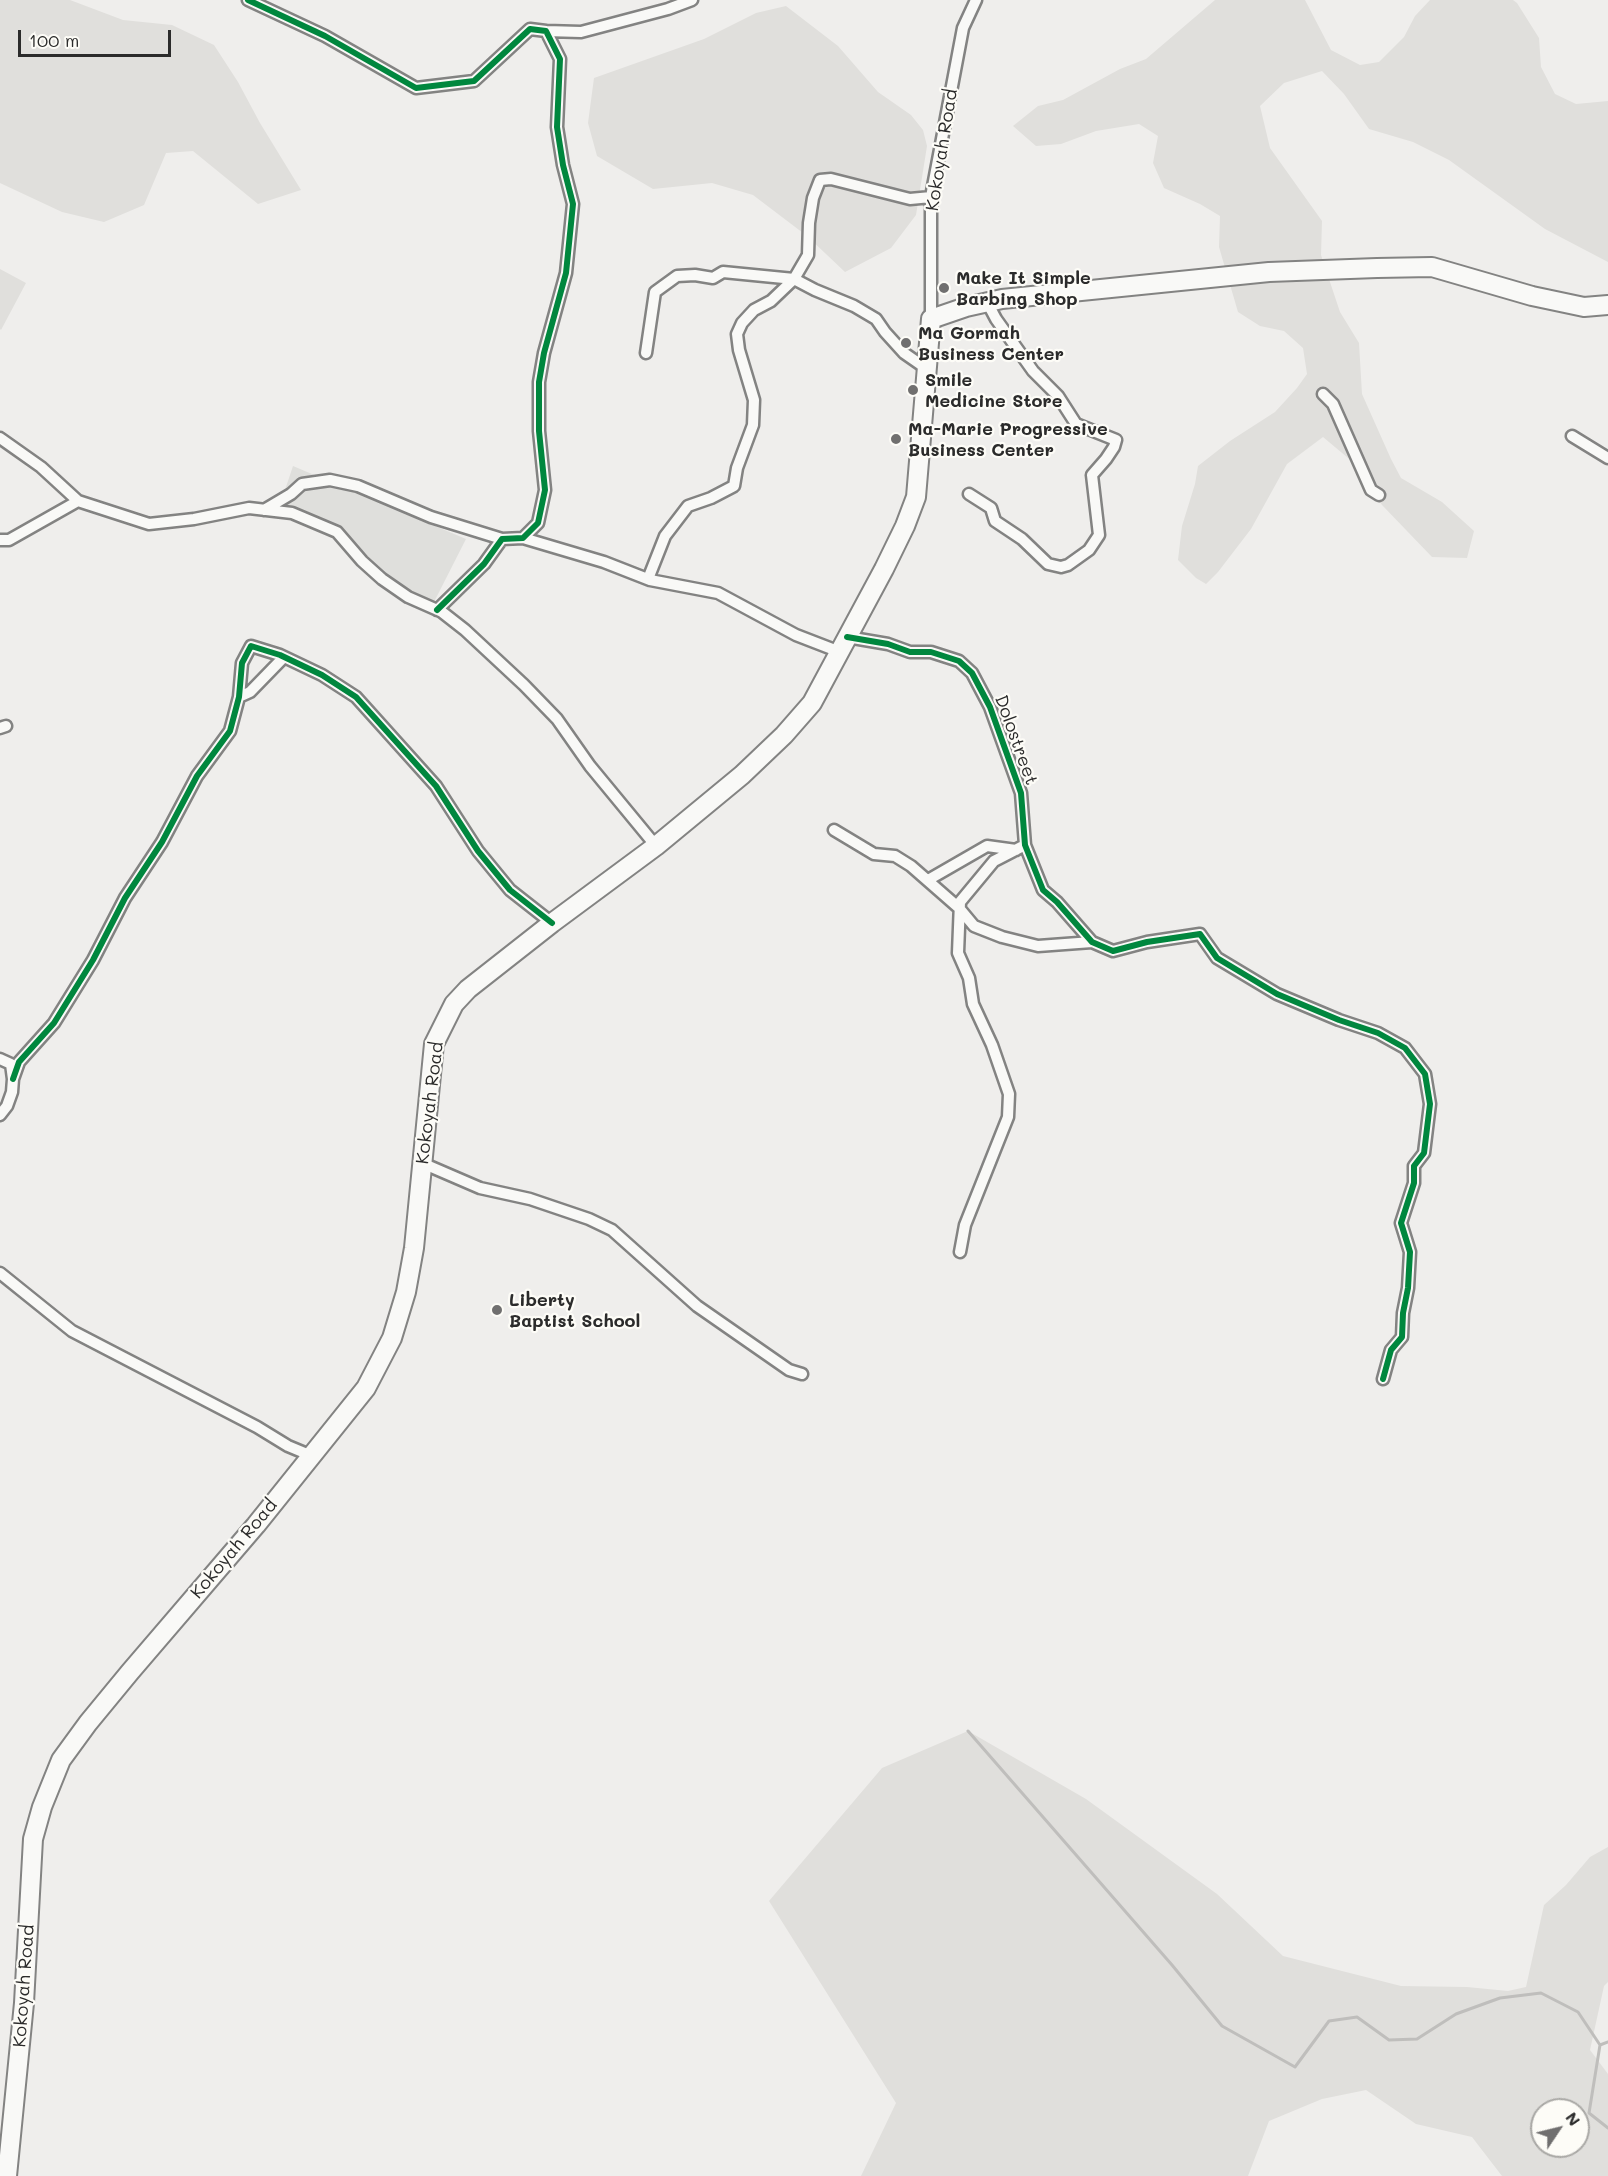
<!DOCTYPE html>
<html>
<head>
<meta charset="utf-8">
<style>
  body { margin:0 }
  #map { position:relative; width:1608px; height:2176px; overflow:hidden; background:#efeeec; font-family:Mali,sans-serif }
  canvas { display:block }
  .north { position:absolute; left:1530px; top:2098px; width:60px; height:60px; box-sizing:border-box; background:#fdfcf7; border:2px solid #a9a8a5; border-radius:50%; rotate:55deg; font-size:16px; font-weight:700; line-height:24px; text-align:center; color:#2b2b2b }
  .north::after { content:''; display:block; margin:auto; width:21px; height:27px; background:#706f6f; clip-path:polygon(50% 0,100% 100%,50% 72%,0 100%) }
  .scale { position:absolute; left:18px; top:30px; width:153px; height:27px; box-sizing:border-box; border:3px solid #2b2b2b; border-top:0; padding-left:8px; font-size:18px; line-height:21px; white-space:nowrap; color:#2b2b2b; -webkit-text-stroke:4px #fdfcf7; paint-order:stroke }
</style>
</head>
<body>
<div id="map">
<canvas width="1608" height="2176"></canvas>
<div class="north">N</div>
<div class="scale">100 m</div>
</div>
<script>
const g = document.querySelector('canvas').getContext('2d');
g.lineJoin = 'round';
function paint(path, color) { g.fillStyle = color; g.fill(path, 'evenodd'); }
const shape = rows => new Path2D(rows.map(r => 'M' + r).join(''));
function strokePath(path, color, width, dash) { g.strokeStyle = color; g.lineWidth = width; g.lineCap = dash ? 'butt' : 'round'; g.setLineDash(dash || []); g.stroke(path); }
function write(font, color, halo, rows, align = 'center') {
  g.font = font + ' Mali,sans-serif'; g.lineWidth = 4.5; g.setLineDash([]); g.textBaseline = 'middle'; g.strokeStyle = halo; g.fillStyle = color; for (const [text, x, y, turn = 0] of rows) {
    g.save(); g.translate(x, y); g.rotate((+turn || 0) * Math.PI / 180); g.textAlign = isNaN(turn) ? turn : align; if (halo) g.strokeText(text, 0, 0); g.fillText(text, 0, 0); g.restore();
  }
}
paint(shape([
  [293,466,466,539,434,602,365,567,334,527,279,508]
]), '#dfdfdc');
paint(shape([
  [0,0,70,0,123,20,172,25,214,45,238,82,260,123,301,190,258,204,193,151,166,153,144,205,104,222,62,212,0,183],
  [1215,0,1305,0,1331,50,1360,65,1379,62,1404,37,1415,16,1430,0,1513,0,1517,3,1539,38,1541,67,1555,94,1576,104,1608,101,1608,262,1545,229,1449,160,1413,142,1369,129,1344,94,1322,71,1284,83,1260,106,1270,148,1322,221,1321,255,1340,312,1359,343,1362,394,1391,459,1401,478,1442,502,1474,531,1467,558,1432,557,1382,505,1354,463,1323,437,1287,464,1251,529,1218,572,1206,584,1196,578,1178,560,1182,526,1195,484,1198,466,1230,441,1275,412,1297,388,1307,374,1303,348,1284,331,1260,326,1238,312,1219,247,1220,216,1200,204,1164,188,1153,163,1158,136,1139,124,1096,131,1061,144,1036,146,1013,126,1038,106,1063,100,1120,69,1146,59],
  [786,6,838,46,878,92,911,115,923,130,927,146,916,215,891,248,845,272,807,236,753,195,712,183,653,189,597,156,588,123,594,78,704,39,756,13],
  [0,269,26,283,1,330,0,329],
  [968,1731,1086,1799,1217,1894,1283,1956,1401,1986,1467,1987,1508,1991,1526,1987,1544,1905,1566,1885,1590,1857,1608,1847,1608,1982,1604,1986,1590,2050,1608,2074,1608,2176,1502,2176,1472,2137,1416,2124,1366,2090,1322,2099,1269,2121,1248,2176,861,2176,896,2103,769,1901,882,1768],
  [1542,2110,1578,2110,1578,2146,1542,2146]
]), '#e0dfdc');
strokePath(shape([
  [968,1731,1172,1965,1222,2026,1295,2067,1329,2021,1357,2017,1389,2040,1417,2039,1456,2014,1500,1998,1541,1993,1578,2012,1600,2045,1589,2113,1608,2128],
  [1600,2045,1608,2042]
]), '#bfbebc', 3);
const minor = shape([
  [248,0,325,36,416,88,474,81,530,29,546,31,560,59,557,127,563,165,573,204,566,273,544,353,539,382,539,431,545,490,538,523,523,538,502,539,484,564,437,610],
  [546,31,581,32,668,9,692,0],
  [931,319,931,197,963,28,976,0],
  [646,353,655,292,677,276,695,275,713,278,723,272,794,279,815,290,854,306,876,319,885,332,904,353,927,369],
  [1323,394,1333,404,1371,490,1379,495],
  [1572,436,1608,458],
  [0,438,41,467,78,501,149,524,194,519,249,508,292,513,337,532,362,561,382,579,408,597,442,612,465,630,524,685,557,719,590,766,656,846],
  [969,494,991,508,995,521,1022,539,1048,564,1061,567,1068,565,1089,550,1099,535,1092,475,1106,459,1114,447,1116,440,1076,424,1058,396,1033,371,996,319,987,302],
  [264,510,291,494,302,484,330,480,358,486,431,517,502,539],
  [523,538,604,562,650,580,718,593,796,635,840,652],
  [0,540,9,540,78,501],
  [648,579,665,536,688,506,711,498,734,486,737,468,753,425,754,400,739,350,737,334,742,323,754,310,771,301,794,279,808,255,809,223,813,198,820,180,831,179,910,199,931,197],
  [847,637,888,644,910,652,931,652,959,661,972,673,990,707,1021,793,1025,845,1043,890,1057,902,1092,942,1113,951,1147,942,1200,934,1217,958,1277,994,1339,1020,1378,1033,1405,1048,1425,1074,1430,1104,1424,1153,1414,1166,1414,1183,1401,1223,1410,1252,1408,1288,1403,1313,1402,1337,1391,1350,1383,1379],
  [239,697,250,692,284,657],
  [0,728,6,726],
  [834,830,874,854,895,856,911,866,959,908,974,926,1002,937,1038,946,1092,942],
  [928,880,987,846,1016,850],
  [0,1059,11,1064,13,1079,12,1092,7,1106,0,1115],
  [13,1079,19,1062,54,1023,93,960,125,898,162,842,197,776,230,731,239,697,242,663,251,646,280,655,322,675,356,697,436,786,478,851,510,890,552,923],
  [422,1163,480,1188,530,1199,589,1219,612,1230,697,1306,789,1370,802,1374],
  [960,1252,965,1225,1008,1117,1009,1094,992,1045,973,1004,969,978,958,953,960,902,994,861,1025,845],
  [0,1273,72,1331,257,1427,288,1446,312,1456]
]);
const primary = shape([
  [7,2176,24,2003,33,1839,42,1807,61,1760,88,1723,130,1672,256,1525,366,1388,392,1338,406,1292,414,1248,434,1044,454,1004,468,989,552,923,656,846,742,775,784,735,812,703,884,569,905,526,916,497,931,319,966,307,1002,299,1269,272,1377,268,1432,267,1532,296,1584,307,1608,305]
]);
strokePath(minor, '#838382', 15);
strokePath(primary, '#838382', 22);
strokePath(minor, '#f9f9f7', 10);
strokePath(primary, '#f9f9f7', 18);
strokePath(shape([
  [248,0,325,36,416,88,474,81,530,29,546,31,560,59,557,127,563,165,573,204,566,273,544,353,539,382,539,431,545,490,538,523,523,538,502,539,484,564,437,610],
  [847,637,888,644,910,652,931,652,959,661,972,673,990,707,1021,793,1025,845,1043,890,1057,902,1092,942,1113,951,1147,942,1200,934,1217,958,1277,994,1339,1020,1378,1033,1405,1048,1425,1074,1430,1104,1424,1153,1414,1166,1414,1183,1401,1223,1410,1252,1408,1288,1403,1313,1402,1337,1391,1350,1383,1379],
  [13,1079,19,1062,54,1023,93,960,125,898,162,842,197,776,230,731,239,697,242,663,251,646,280,655,322,675,356,697,436,786,478,851,510,890,552,923]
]), '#00873e', 6);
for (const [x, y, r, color] of [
  [944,288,6,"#706f6f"],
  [906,343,6,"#706f6f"],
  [913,390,6,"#706f6f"],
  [896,439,6,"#706f6f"],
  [497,1310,6,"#706f6f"]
]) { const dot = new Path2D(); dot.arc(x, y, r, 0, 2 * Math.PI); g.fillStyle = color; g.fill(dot); strokePath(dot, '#fdfcf7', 2); }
write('18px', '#2b2b2b', '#fdfcf7', [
  ["Kokoyah Road",942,150,-81],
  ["Dolostreet",1016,740,70],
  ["Kokoyah Road",430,1103,-83],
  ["Kokoyah Road",234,1549,-50],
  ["Kokoyah Road",24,1986,-86]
]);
write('bold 18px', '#2b2b2b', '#fdfcf7', [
  ["Make It Simple",956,278],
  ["Barbing Shop",956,299],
  ["Ma Gormah",918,333],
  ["Business Center",918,354],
  ["Smile",925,380],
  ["Medicine Store",925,401],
  ["Ma-Marie Progressive",908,429],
  ["Business Center",908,450],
  ["Liberty",509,1300],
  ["Baptist School",509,1321]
], 'left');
</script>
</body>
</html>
